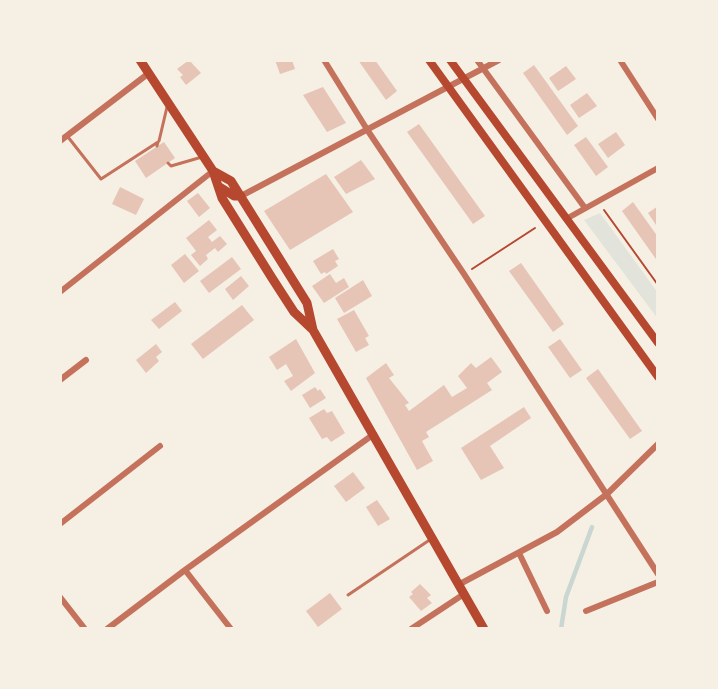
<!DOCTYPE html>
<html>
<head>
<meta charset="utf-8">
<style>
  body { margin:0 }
  #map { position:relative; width:718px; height:689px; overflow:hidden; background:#f6efe4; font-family:"Varela Round",sans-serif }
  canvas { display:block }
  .frame { position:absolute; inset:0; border:62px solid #f6efe4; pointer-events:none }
</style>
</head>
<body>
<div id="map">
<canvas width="718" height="689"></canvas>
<div class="frame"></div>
</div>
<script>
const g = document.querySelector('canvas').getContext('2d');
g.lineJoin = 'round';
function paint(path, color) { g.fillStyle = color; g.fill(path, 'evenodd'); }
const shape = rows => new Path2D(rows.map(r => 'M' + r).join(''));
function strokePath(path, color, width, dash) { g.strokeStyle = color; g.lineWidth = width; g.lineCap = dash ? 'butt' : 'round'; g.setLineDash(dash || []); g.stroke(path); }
paint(shape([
  [600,213,658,293,658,319,584,220]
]), '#e2e4dc');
strokePath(shape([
  [561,629,566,597,592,527]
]), '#c9d6d2', 4.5);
paint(shape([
  [189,60,201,73,186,85,180,77,183,75,177,69],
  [275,60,292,60,295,69,280,74],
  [358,60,375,60,397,91,386,100],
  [534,65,578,126,567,135,523,73],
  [566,66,576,79,558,91,549,78],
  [323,87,346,123,327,132,303,95],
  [587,93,597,106,579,118,570,105],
  [419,124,485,216,473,224,407,132],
  [616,132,625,145,608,158,598,144],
  [586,137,608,167,596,176,574,145],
  [164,142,175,158,146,178,135,161],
  [361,160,375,179,346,194,334,177],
  [326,174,353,212,290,250,264,211],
  [120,187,144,199,136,215,112,204],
  [198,193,210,208,199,217,187,201],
  [633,202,658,237,658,262,622,211],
  [658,206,658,228,648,213],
  [209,220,217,230,208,237,212,242,220,236,227,244,218,252,215,248,206,255,208,259,200,266,191,255,196,251,186,238],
  [333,249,339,259,335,261,338,266,326,274,325,272,321,274,313,261],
  [185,254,199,271,184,283,171,265],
  [232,257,241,269,209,293,200,281],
  [521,263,564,324,553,332,509,271],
  [330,274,336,283,344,278,349,287,324,303,312,286],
  [241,276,249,286,233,300,225,289],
  [363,280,372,296,344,313,335,298],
  [175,302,182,311,159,329,151,320],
  [242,305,254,320,203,359,191,344],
  [354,310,369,336,365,338,369,345,356,352,337,319],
  [296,339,315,373,291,391,284,381,293,376,286,364,277,370,269,357],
  [560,339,582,370,570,378,548,347],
  [156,344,162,352,156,357,159,361,146,373,136,360],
  [491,357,502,372,487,383,492,390,426,432,429,437,422,441,433,461,417,470,366,378,386,363,394,375,389,378,409,403,405,405,409,411,444,385,452,397,467,388,458,376,471,363,476,368],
  [598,369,642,431,630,439,586,378],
  [315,387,318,391,320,389,326,398,310,408,302,395],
  [524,407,531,418,490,446,504,468,481,480,461,448],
  [324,409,327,413,332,411,345,433,331,442,327,437,322,439,309,418],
  [353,472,365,488,346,502,334,486],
  [377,500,390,519,378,526,366,507],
  [420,584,431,595,427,598,432,603,421,611,409,597,413,594,411,592],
  [330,593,342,609,318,627,306,611]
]), '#e6c5b7');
strokePath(shape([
  [604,210,658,285],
  [472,269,535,228]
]), '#b5482f', 2);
strokePath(shape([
  [68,137,101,179,158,142,157,146],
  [159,141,167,107],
  [168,163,171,166,202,157],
  [348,595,431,539]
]), '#c5725c', 3);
strokePath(shape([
  [324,60,368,131,464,274,658,574],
  [477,60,585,208],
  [620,60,658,119],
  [60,141,149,73],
  [241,196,499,60],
  [566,219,658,168],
  [60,292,213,171],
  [60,380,86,360],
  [60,524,160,446],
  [519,553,547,611],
  [185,570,231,629],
  [458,585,557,532,607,494,658,444],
  [60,597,85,629],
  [586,611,658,582],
  [107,629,185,570,374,434],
  [411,629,464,594]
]), '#c5725c', 6);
strokePath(shape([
  [429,60,658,377],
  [450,60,658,343]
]), '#b5482f', 8);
strokePath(shape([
  [140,60,213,171,222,198,272,278,294,312,313,330],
  [213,171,231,181,307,303,313,330,484,629],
  [218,186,234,196,241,196]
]), '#b5482f', 9);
</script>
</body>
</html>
